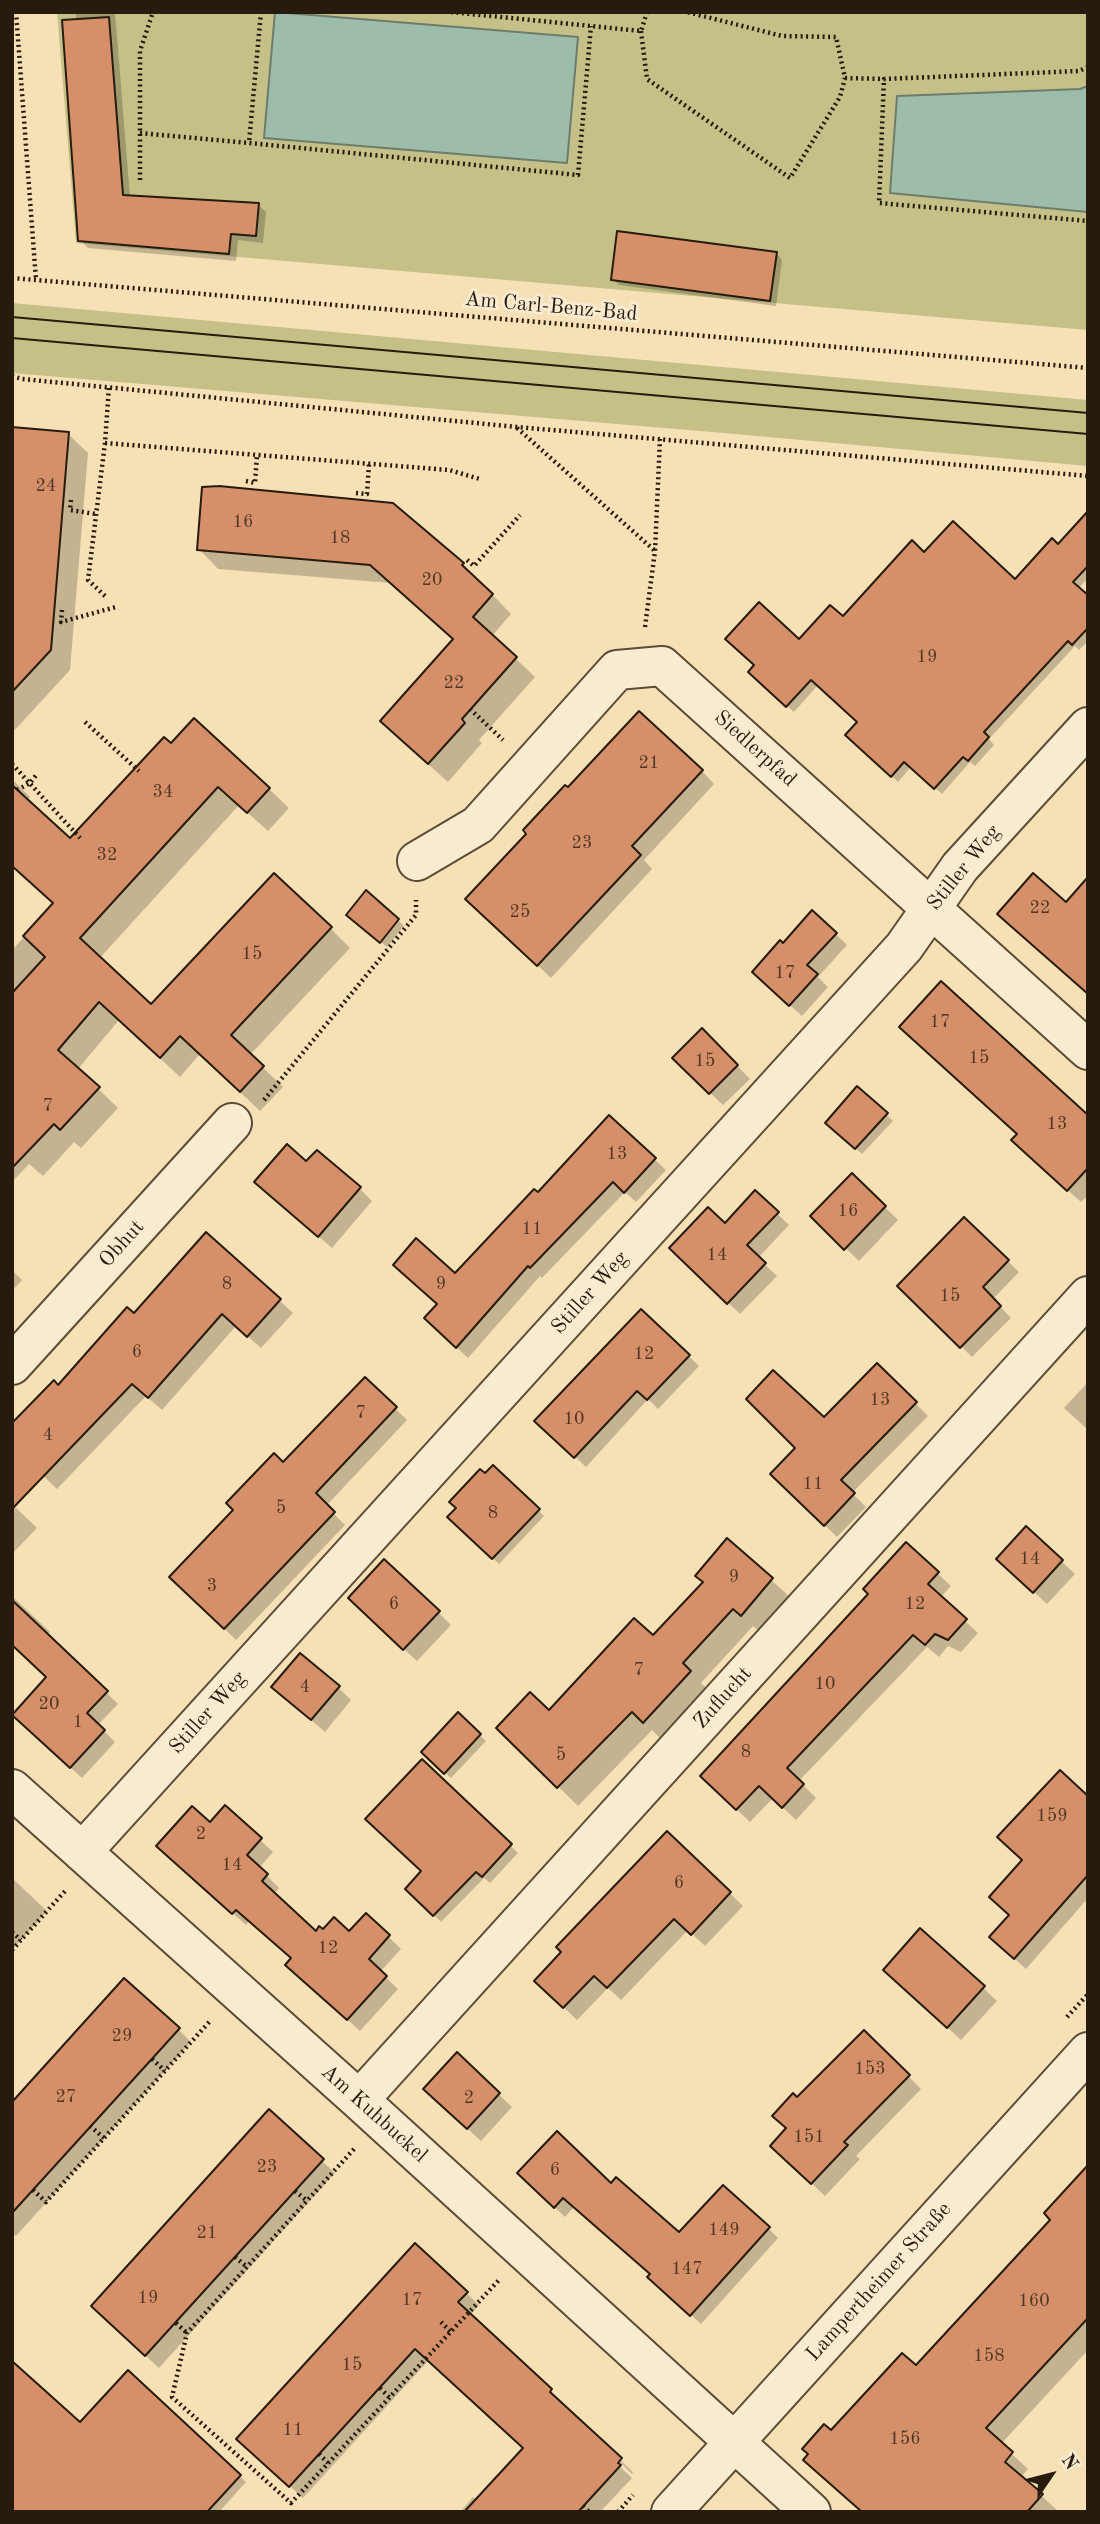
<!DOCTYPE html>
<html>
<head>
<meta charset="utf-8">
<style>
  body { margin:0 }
  #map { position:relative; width:1100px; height:2524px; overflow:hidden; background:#f6e0b6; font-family:"Old Standard TT",serif }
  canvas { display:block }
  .frame { position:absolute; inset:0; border:14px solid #271b0d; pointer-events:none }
  .north { position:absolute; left:1016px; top:2440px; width:70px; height:70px; -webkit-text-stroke:5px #f9ebd0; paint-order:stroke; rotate:55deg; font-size:19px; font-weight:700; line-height:28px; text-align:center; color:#271b0d }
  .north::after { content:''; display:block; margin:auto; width:24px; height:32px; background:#271b0d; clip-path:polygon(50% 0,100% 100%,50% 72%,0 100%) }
</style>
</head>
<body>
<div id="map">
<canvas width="1100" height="2524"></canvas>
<div class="frame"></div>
<div class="north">N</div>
</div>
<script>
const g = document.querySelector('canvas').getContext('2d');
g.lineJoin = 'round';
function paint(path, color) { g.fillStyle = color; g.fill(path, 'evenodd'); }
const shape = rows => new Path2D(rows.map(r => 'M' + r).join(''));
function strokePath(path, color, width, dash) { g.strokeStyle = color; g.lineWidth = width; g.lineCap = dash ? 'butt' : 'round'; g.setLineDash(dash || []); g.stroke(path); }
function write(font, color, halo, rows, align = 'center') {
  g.font = font + ' "Old Standard TT",serif'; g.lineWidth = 6; g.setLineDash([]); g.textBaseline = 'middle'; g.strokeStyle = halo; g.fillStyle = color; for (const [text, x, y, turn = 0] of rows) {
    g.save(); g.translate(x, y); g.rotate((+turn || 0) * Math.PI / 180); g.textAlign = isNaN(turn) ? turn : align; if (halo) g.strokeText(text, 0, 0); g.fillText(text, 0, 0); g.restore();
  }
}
paint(shape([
  [57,12,1088,12,1088,330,76,243],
  [12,303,1088,400,1088,466,724,433,12,373]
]), '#c4c088');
const water = shape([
  [275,12,578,37,567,163,264,138,275,12],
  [1088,86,1088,212,890,193,897,96,1080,89,1088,86]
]);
paint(water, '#9dbdaa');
strokePath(water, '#6e7c6b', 2);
paint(shape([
  [76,12,115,12,130,197,258,205,266,212,263,243,238,240,236,261,88,248,80,240],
  [776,253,782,260,776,306,619,285,613,279],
  [12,429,68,434,88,453,70,670,12,733],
  [392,505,463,564,511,614,492,636,535,677,479,740,482,743,448,782,401,740,454,640,391,583,218,569,199,549],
  [1088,535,1088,578,1078,589,1088,597,1088,641,1079,650,1075,646,989,739,994,745,975,766,970,762,942,794,911,767,898,782,848,734,859,722,818,685,794,712,756,678,799,642,843,619,925,555,1015,581,1058,546],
  [171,746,269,789,289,808,268,831,239,805,99,959,151,1007,330,928,350,948,250,1055,283,1087,260,1111,200,1054,180,1077,119,1020,78,1069,118,1108,81,1148,74,1142,43,1176,29,1164,12,1182,12,950,55,904,12,865,12,779,30,797,27,801,70,841],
  [702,771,714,784,644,860,652,869,551,978,481,912,568,790],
  [813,912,847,945,818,977,828,987,802,1016,766,984,783,945],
  [398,920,404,926,387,947,355,921],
  [702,1030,750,1079,723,1105,674,1058],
  [858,1089,893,1121,862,1154,834,1129],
  [609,1117,666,1170,636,1202,625,1192,542,1278,540,1276,468,1358,437,1329,438,1304,455,1275,538,1195],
  [1088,1117,1088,1195,1081,1202,1026,1153],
  [306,1164,360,1189,372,1201,332,1248,270,1194],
  [852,1175,898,1220,859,1261,813,1216],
  [755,1192,789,1225,758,1258,777,1276,740,1314,671,1248,725,1226],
  [964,1219,1019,1272,993,1299,1011,1318,972,1357,899,1286],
  [206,1234,293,1313,261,1348,236,1326,162,1410,146,1396,57,1489,12,1446,58,1387,134,1316],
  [12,1270,22,1280,12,1291],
  [641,1311,699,1366,658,1409,648,1399,586,1467,553,1436],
  [877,1365,928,1416,852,1493,866,1507,837,1537,772,1474],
  [365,1379,407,1420,326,1506,345,1525,236,1640,172,1577],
  [1088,1382,1088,1430,1064,1408],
  [493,1467,544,1516,499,1564,449,1517],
  [12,1504,37,1528,12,1554],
  [1026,1528,1075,1574,1047,1604,1012,1572],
  [727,1540,791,1598,761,1633,753,1626,701,1683,709,1691,663,1741,652,1730,578,1806,499,1728,549,1712,653,1638,704,1583],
  [906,1544,951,1586,940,1598,978,1633,961,1652,948,1646,939,1657,927,1647,799,1781,816,1798,796,1820,773,1798,750,1822,715,1789,870,1594],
  [12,1596,50,1632,47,1635,118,1704,98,1725,115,1742,82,1778,26,1726,49,1678,12,1643],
  [363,1611,438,1612,451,1625,417,1661],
  [273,1687,338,1687,351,1700,325,1732],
  [458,1715,486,1741,451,1778,424,1752],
  [422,1762,518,1853,490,1883,484,1878,441,1922,407,1889,424,1871],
  [1088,1798,1088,1898,1026,1969,1003,1948],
  [225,1807,273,1852,259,1868,279,1888,274,1894,316,1933,349,1934,366,1915,401,1949,380,1972,398,1989,360,2031,300,1977,292,1959,249,1921,246,1925,171,1858],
  [667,1833,743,1906,705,1946,688,1930,621,2000,608,1988,577,2020,549,1993],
  [12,1878,47,1911,12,1950],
  [921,1930,997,2001,961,2040,898,1982],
  [178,2029,191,2042,16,2236,12,2233,12,2105],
  [864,2032,921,2089,856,2156,860,2159,825,2196,785,2158,788,2129,797,2099],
  [457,2055,512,2107,481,2141,439,2102],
  [322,2161,335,2173,159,2368,106,2319],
  [1088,2168,1088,2350,1001,2444,1028,2469,1021,2477,1058,2511,862,2512,831,2433,916,2367,1053,2220],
  [519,2173,612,2185,680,2235,768,2228,778,2238,701,2324,659,2287,652,2275,574,2207,565,2217],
  [466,2293,479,2305,470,2315,551,2391,563,2403,561,2405,633,2472,632,2474,616,2458,613,2460,632,2478,600,2512,460,2512,473,2497,477,2501,524,2448,429,2360,303,2498,251,2451],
  [128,2372,246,2482,219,2512,12,2512,80,2425]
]), '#0003');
const building = shape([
  [109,17,123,195,259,203,256,236,231,234,229,254,78,241,62,20,109,17],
  [617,231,777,252,770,301,611,280,617,231],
  [12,427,69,432,51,650,12,692,12,427],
  [219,486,393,503,464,563,462,565,493,594,473,617,517,657,462,719,465,723,428,764,380,721,453,639,370,565,197,550,202,487,219,486],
  [1088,511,1088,566,1073,582,1088,595,1088,628,1072,645,1068,641,984,732,989,737,968,761,963,757,934,789,904,762,891,777,845,735,857,722,811,680,786,707,748,672,754,665,725,639,759,602,799,639,830,605,843,616,912,540,924,552,953,521,1015,579,1052,538,1058,544,1088,511],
  [639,711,703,770,632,846,641,855,537,966,465,899,526,834,523,830,565,785,568,787,639,711],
  [194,718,270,788,247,813,218,787,80,938,151,1004,274,873,332,927,231,1035,264,1066,240,1092,180,1036,160,1058,99,1002,58,1050,100,1087,60,1130,54,1124,12,1168,12,993,45,957,23,936,53,903,12,866,12,785,70,838,164,737,171,743,194,718],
  [1033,873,1066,902,1088,877,1088,994,997,914,1033,873],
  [366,890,399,919,380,943,346,915,366,890],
  [812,910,837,933,807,965,818,974,789,1006,752,972,780,940,783,943,812,910],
  [941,981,1088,1115,1088,1168,1067,1191,1011,1140,1017,1134,899,1027,941,981],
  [702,1028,738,1065,709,1094,672,1058,702,1028],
  [857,1086,888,1113,855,1149,825,1123,857,1086],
  [609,1115,656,1158,624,1193,613,1182,530,1268,528,1266,456,1348,424,1318,437,1304,393,1265,416,1238,455,1273,534,1189,538,1192,609,1115],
  [287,1144,306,1161,317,1150,361,1187,318,1237,254,1182,287,1144],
  [852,1173,886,1206,844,1250,810,1216,852,1173],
  [755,1190,779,1212,747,1245,766,1263,727,1304,669,1248,708,1207,725,1223,755,1190],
  [964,1217,1009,1260,983,1287,1001,1306,960,1348,897,1286,964,1217],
  [206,1232,281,1299,247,1337,222,1314,148,1398,132,1384,12,1509,12,1423,54,1380,58,1385,127,1307,134,1313,206,1232],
  [641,1309,690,1355,647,1400,637,1391,574,1458,534,1421,641,1309],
  [877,1363,917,1402,841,1480,855,1493,824,1526,770,1474,795,1448,746,1399,773,1370,824,1417,877,1363],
  [365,1377,397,1407,316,1493,335,1512,224,1629,169,1577,233,1510,226,1503,274,1453,283,1462,365,1377],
  [493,1465,540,1509,492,1559,447,1517,456,1508,449,1502,480,1469,485,1473,493,1465],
  [1026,1526,1063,1560,1033,1593,996,1559,1026,1526],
  [727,1538,773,1578,741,1616,733,1609,683,1663,691,1671,643,1723,632,1712,557,1788,496,1728,530,1692,549,1710,634,1618,653,1635,703,1582,695,1576,727,1538],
  [906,1542,939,1572,928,1584,967,1619,948,1640,935,1634,925,1645,913,1635,787,1768,804,1784,782,1808,759,1786,736,1810,700,1776,868,1594,863,1589,906,1542],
  [384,1559,440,1611,403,1650,348,1598,384,1559],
  [12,1600,108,1691,87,1713,105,1730,70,1768,12,1715,46,1677,12,1645,12,1600],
  [300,1653,340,1686,311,1720,271,1687,300,1653],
  [458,1712,481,1734,444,1774,421,1752,458,1712],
  [422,1759,512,1844,482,1877,476,1872,433,1916,405,1889,421,1871,365,1819,422,1759],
  [1060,1770,1088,1796,1088,1875,1014,1959,989,1937,1009,1915,989,1897,1022,1860,997,1837,1060,1770],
  [225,1805,262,1838,247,1855,268,1874,262,1881,316,1931,319,1926,323,1929,334,1917,349,1931,366,1913,390,1935,369,1959,387,1976,347,2020,285,1965,291,1958,236,1910,232,1914,156,1846,192,1806,210,1822,225,1805],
  [667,1831,731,1892,691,1935,674,1919,607,1988,594,1976,563,2008,534,1981,561,1952,556,1947,667,1831],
  [920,1928,985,1986,947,2028,883,1970,920,1928],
  [124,1978,180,2028,12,2213,12,2102,124,1978],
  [864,2030,910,2075,844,2142,848,2145,811,2184,770,2146,786,2128,772,2116,793,2093,797,2097,864,2030],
  [457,2052,500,2093,467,2129,423,2089,457,2052],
  [269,2109,324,2159,145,2356,91,2306,269,2109],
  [557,2131,611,2183,616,2177,679,2232,723,2185,770,2227,690,2316,647,2277,650,2274,563,2198,554,2208,517,2173,557,2131],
  [1088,2165,1088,2318,986,2428,1013,2452,1005,2462,1043,2494,1027,2512,862,2512,803,2460,808,2454,802,2449,824,2424,831,2430,902,2353,916,2365,1050,2220,1044,2213,1088,2165],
  [415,2243,468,2292,458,2302,552,2389,550,2392,622,2458,618,2463,621,2465,578,2512,464,2512,523,2448,415,2349,289,2487,236,2439,415,2243],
  [12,2361,80,2422,128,2370,241,2475,207,2512,12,2512,12,2361]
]);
paint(building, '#d59069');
strokePath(building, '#271b0d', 2);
const minor = shape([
  [417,861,478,825,617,670,662,666,1088,1050],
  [12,1365,232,1123],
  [12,1789,359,2100,811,2512],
  [82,1852,904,947,960,867,1088,727],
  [359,2100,1088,1296]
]);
const tertiary = shape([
  [671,2512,1088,2052]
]);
strokePath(minor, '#5b4c37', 42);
strokePath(tertiary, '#5b4c37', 42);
strokePath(shape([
  [16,12,36,280],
  [261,12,249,143,578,175,591,26],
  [451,12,641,31,647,12],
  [641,31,647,79,790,178,840,97,845,78,836,37,782,36,687,12],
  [1088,67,1079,71,884,79,879,203,1088,221],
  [845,78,884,79],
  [140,133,249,143],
  [140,180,140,51,153,12],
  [12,278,1088,368],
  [12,376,22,379,517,427,1088,476],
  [517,428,654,550],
  [105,443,449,470,480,479],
  [246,481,255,483,257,455],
  [356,493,367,494,369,464],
  [71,500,70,510,96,514],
  [467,560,474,566,520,515],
  [105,596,88,580,105,443,109,386],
  [62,610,61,622,116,607],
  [645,627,655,551,660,439],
  [470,709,503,740],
  [85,722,139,771],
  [12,764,80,838],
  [17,790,30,783,37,774],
  [264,1100,416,915,416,900],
  [12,1932,21,1940],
  [12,1950,66,1890],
  [1067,2017,1088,1994],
  [152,2059,165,2071],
  [90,2126,104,2138],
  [354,2149,187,2333,172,2397,291,2503,500,2279],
  [33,2190,46,2202,211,2020],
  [295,2191,307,2201],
  [235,2257,247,2267],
  [441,2322,451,2332],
  [176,2323,187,2333],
  [380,2388,390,2398],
  [319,2454,328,2463],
  [583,2506,589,2512],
  [618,2512,633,2495]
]), '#271b0d', 4.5, [2, 3.5]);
strokePath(minor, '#f9ebd0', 38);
strokePath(tertiary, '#f9ebd0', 38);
strokePath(shape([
  [12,317,1088,413],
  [12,338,1088,434]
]), '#271b0d', 2);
write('18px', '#523824', null, [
  ["24",46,486],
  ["16",243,522],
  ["18",340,538],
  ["20",432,580],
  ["19",927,657],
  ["22",454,683],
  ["21",649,763],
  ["34",163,792],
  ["23",582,843],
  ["32",107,855],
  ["22",1040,908],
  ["25",520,912],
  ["15",252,954],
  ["17",785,973],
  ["17",940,1022],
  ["15",979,1058],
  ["15",705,1061],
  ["7",48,1106],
  ["13",1057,1124],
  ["13",617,1154],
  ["16",848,1211],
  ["11",532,1229],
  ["14",717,1255],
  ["8",227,1284],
  ["9",441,1284],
  ["15",950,1296],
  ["6",137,1352],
  ["12",644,1354],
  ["13",880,1400],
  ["7",361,1413],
  ["10",574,1419],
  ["4",48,1435],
  ["11",813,1484],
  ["5",281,1508],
  ["8",493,1513],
  ["14",1030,1559],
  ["9",734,1577],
  ["3",212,1586],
  ["6",394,1604],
  ["12",915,1604],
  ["7",639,1670],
  ["10",825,1684],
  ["4",305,1687],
  ["20",49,1704],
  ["1",78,1722],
  ["8",746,1752],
  ["5",561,1755],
  ["159",1052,1816],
  ["2",201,1834],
  ["14",232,1865],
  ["6",679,1883],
  ["12",328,1948],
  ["29",122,2036],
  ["153",870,2069],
  ["27",66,2097],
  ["2",469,2098],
  ["151",809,2137],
  ["23",267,2167],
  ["6",555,2170],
  ["149",724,2230],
  ["21",207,2233],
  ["147",687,2269],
  ["19",148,2298],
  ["17",412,2300],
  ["160",1034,2301],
  ["158",989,2356],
  ["15",352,2365],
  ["11",293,2430],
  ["156",905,2439]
]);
write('21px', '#271b0d', '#f9ebd0', [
  ["Am Carl-Benz-Bad",551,307,5],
  ["Siedlerpfad",755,749,42],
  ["Stiller Weg",964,868,-51],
  ["Obhut",122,1244,-48],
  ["Stiller Weg",590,1293,-48],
  ["Zuflucht",723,1698,-48],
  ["Stiller Weg",208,1713,-48],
  ["Am Kuhbuckel",374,2114,42],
  ["Lampertheimer Straße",879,2282,-48]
]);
</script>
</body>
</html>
